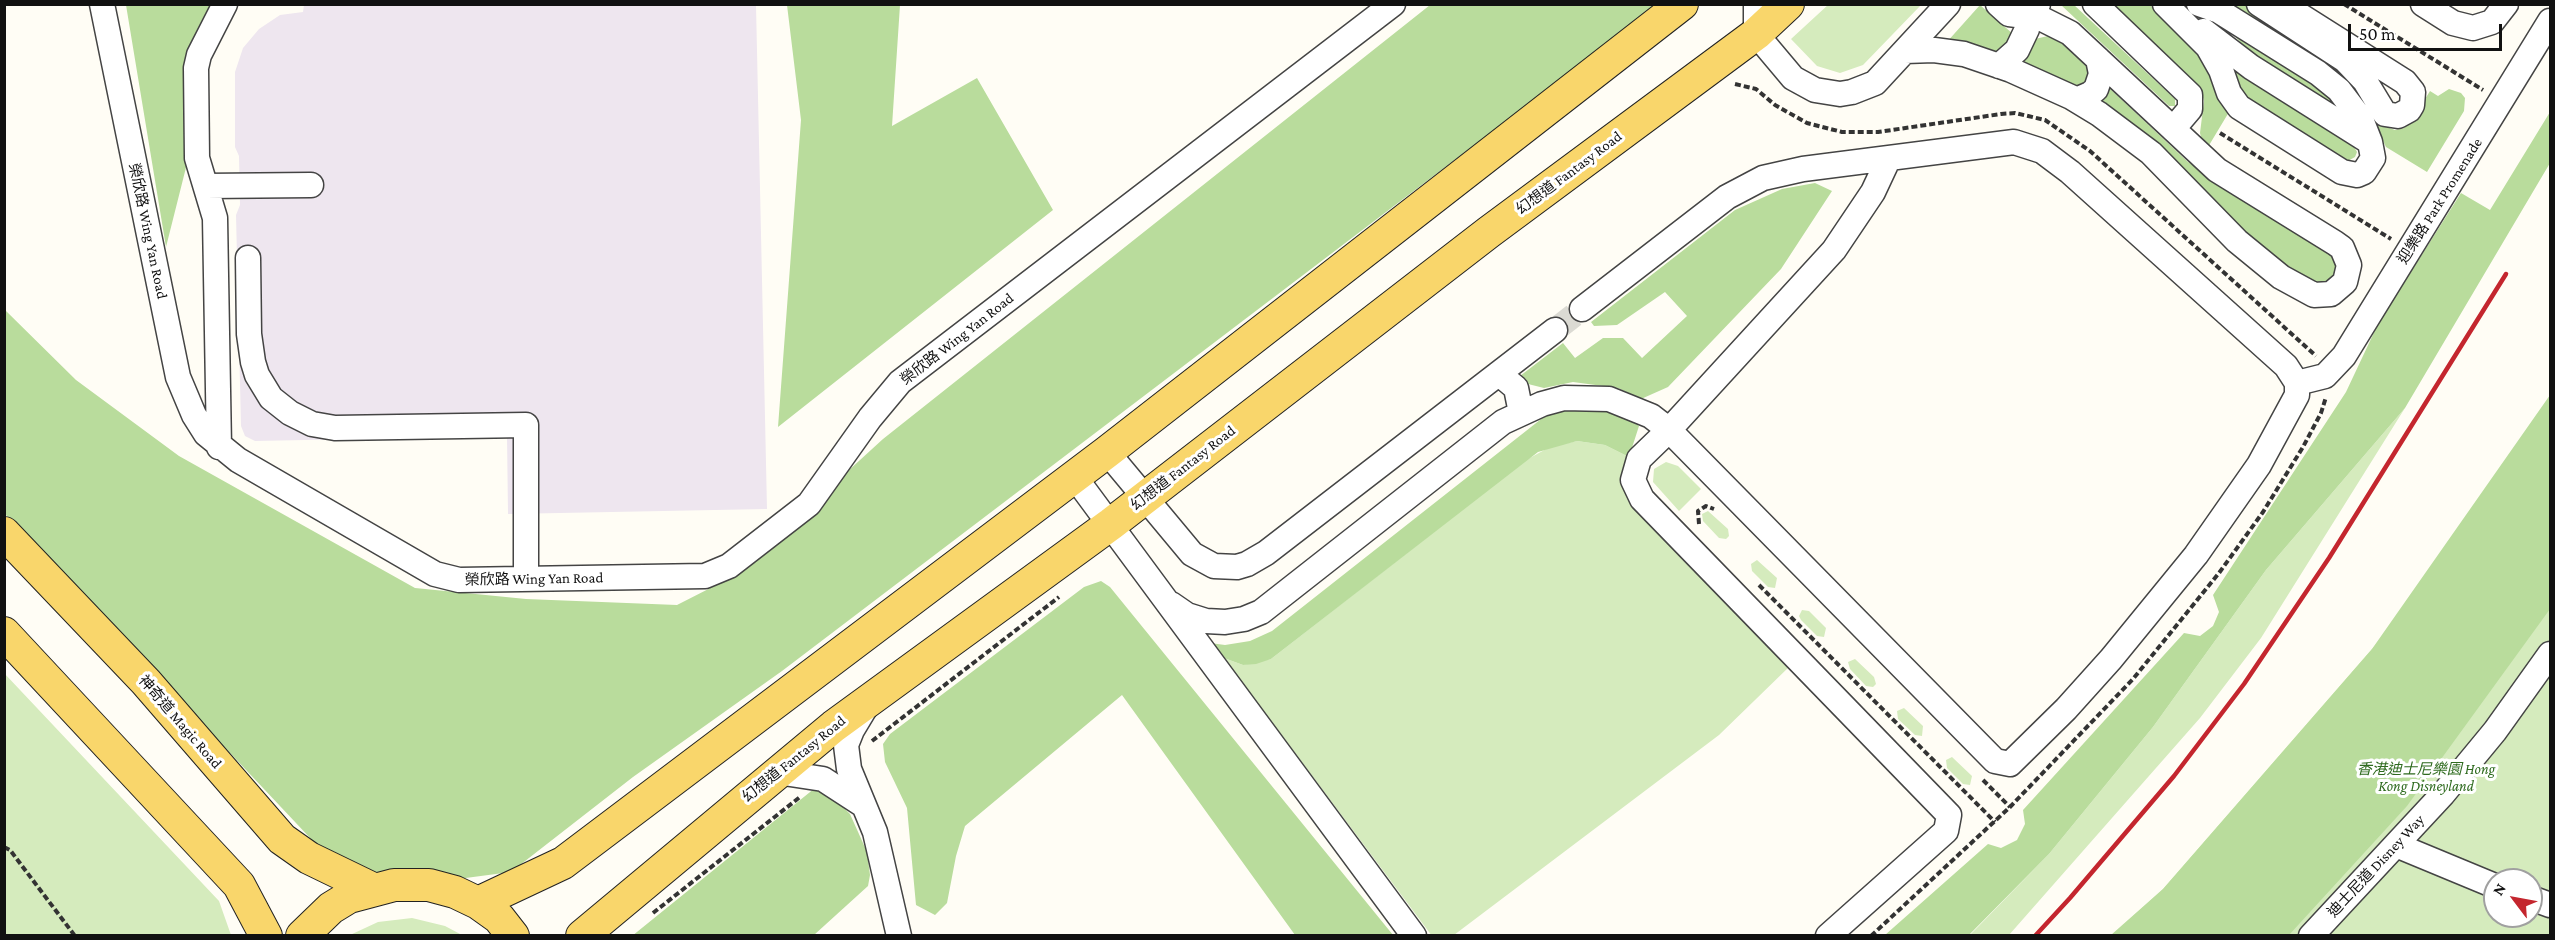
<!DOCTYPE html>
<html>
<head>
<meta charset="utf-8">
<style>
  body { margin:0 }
  #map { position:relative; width:2555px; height:940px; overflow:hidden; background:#fffdf5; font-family:"Crimson Pro",serif }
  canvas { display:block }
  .frame { position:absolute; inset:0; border:6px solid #111; pointer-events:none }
  .north { position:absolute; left:2483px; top:868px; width:60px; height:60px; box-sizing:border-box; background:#fff; border:2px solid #a0a0a0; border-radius:50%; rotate:302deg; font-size:16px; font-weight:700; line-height:24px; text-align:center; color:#111 }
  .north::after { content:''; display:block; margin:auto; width:21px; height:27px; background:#c4262e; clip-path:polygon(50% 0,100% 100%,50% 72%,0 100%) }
  .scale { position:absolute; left:2348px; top:24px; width:154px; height:27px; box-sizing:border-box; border:3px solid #111; border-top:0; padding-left:8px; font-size:18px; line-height:21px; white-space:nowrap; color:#111; -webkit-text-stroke:4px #fff; paint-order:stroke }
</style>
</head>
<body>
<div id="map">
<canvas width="2555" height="940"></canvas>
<div class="frame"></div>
<div class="north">N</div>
<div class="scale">50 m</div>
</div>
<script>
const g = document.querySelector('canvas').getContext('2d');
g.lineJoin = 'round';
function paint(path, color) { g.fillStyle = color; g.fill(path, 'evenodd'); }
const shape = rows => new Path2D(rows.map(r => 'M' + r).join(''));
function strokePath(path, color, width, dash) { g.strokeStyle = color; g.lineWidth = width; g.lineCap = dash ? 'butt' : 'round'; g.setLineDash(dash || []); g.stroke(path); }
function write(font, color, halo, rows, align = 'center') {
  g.font = font + ' "Crimson Pro","Noto Sans TC",serif'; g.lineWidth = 6; g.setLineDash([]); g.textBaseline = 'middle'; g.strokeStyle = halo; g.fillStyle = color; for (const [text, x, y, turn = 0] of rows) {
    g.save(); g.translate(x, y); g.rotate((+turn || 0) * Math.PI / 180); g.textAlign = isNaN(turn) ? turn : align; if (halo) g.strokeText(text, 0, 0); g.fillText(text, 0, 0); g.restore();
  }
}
paint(shape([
  [304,5,756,5,767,509,508,514,507,436,255,441,245,436,241,426,236,215,240,205,239,156,235,147,235,72,243,48,259,29,280,15,303,12]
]), '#eee6ef');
paint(shape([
  [1829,4,1921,4,1921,5,1863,65,1840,73,1817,66,1791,39],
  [2550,400,2550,935,2111,936,2163,889,2372,649,2481,517],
  [2495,880,2531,880,2531,916,2495,916],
  [2405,408,2261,638,2200,718,2009,935,1969,936,2049,854,2153,727,2266,570],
  [1577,441,1605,445,1629,457,1625,467,1790,666,1719,735,1454,935,1432,936,1224,658,1243,665,1271,659,1526,460,1550,447],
  [1666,462,1678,466,1701,489,1679,511,1653,482,1654,469],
  [1708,511,1728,529,1729,536,1726,539,1719,538,1703,521,1702,514],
  [1757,560,1777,578,1775,588,1768,587,1752,571,1751,564],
  [1802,610,1809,611,1826,628,1824,637,1817,636,1801,620,1799,616],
  [1855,659,1874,677,1876,684,1873,687,1866,686,1850,669,1848,662],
  [4,673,219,901,231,935,5,935],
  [1904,708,1923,726,1922,736,1915,735,1898,719,1897,711],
  [1952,757,1972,776,1970,785,1963,784,1947,768,1946,760],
  [412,918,445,926,462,935,350,935,378,922]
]), '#d5ebbd');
paint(shape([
  [126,5,211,5,204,96,166,247],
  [787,5,900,5,892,126,977,78,1053,210,778,427,801,120],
  [1430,5,1655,5,1644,16,782,671,633,777,511,872,443,881,378,873,351,867,328,857,5,514,4,309,76,380,179,456,415,588,526,599,677,605,732,577,883,439],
  [1980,5,2013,34,2005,56,1946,43],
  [2061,5,2074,5,2175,99,2175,106,2169,106],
  [2113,5,2150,5,2200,53,2229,112,2205,152,2200,133,2204,101,2201,90],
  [2221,5,2247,5,2330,57,2341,65,2387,127,2395,130,2404,128,2411,122,2430,91,2438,96,2449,89,2461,93,2465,98,2464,111,2427,172,2386,147,2377,129],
  [2216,16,2314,78,2356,122,2256,59],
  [2048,36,2059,41,2095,74,2084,91,2017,64,2035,39],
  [2228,63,2352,143,2357,152,2355,157,2346,162,2241,94],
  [2105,84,2188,162,2331,249,2340,272,2322,288,2286,270,2103,108,2097,96],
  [2550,112,2550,163,2405,408,2266,570,2153,727,2049,854,1969,935,1885,935,1988,844,2001,848,2017,840,2025,824,2023,810,2184,633,2200,636,2213,626,2219,612,2213,595,2346,392,2378,324,2461,193,2490,210],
  [1815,183,1832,191,1781,269,1668,387,1641,399,1618,388,1573,382,1544,388,1528,384,1520,376,1563,343,1575,358,1603,338,1623,338,1642,358,1687,316,1665,292,1617,325,1594,326,1591,322,1735,210,1782,189],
  [2550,395,2550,609,2407,806,2289,935,2111,935,2163,889,2372,649],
  [1587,404,1628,417,1639,426,1629,457,1605,445,1577,441,1538,452,1271,659,1256,664,1243,665,1224,658,1210,643,1225,645,1250,641,1272,631,1545,416,1558,410],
  [1101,581,1110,587,1393,935,1295,935,1122,695,965,826,956,856,947,903,935,915,916,905,907,808,885,762,883,744,890,734,1084,587],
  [815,788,837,801,850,814,867,852,870,875,868,886,814,935,632,936]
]), '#b9dc9c');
strokePath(shape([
  [1555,330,1582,309]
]), '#dbdad3', 24, [24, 12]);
const minor = shape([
  [102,4,178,377,194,415,206,434,238,460,435,574,459,580,705,576,729,566,809,504,870,418,900,382,1393,4],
  [1756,4,1756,34,1793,78,1815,90,1840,94,1852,92,1875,83,1948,4],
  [2095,4,2190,95,2190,109,2173,129],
  [2165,4,2208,47,2221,70,2229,93,2239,107,2342,172,2357,175,2364,172,2373,158,2370,142,2361,119,2339,90,2318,73,2219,11,2199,4],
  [2259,4,2345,60,2365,81,2385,114,2398,116,2409,110,2412,105,2413,92,2405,82,2282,4],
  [2423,4,2453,23,2473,28,2492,22,2506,4],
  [2204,31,2251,67,2370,142],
  [1905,51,1934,50,1964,54,2011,70,2071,97,2099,114,2151,153,2237,241,2281,277,2314,295,2331,294,2345,282,2349,265,2342,248,2335,243,2217,170,2070,33,2040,18,2009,14,1998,4],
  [1999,66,2017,50,2027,29,2029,17,2038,4],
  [2076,100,2090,94,2096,89,2101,74,2098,59],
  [206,186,311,185],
  [248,258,249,334,253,362,257,375,271,398,290,413,312,424,335,428,526,425,526,579],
  [1497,375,1504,378,1516,388,1521,413],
  [2297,383,2325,376,2344,356,2550,21],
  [219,447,215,218,197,158,196,68,199,55,225,4],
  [1107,452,1192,554,1214,566,1237,567,1247,564,1266,553,1555,330],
  [1074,476,1414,936],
  [1171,604,1187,615,1206,621,1225,622,1244,619,1261,612,1503,422,1542,404,1564,398,1609,399,1651,416,1669,430,1995,761,2010,764,2066,709,2111,659,2196,555,2259,465,2297,395,2297,383,2286,366,2070,172,2042,151,2014,142,1803,169,1763,178,1727,197,1582,309],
  [867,705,852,730,846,745,849,769,875,832,899,936],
  [777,772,823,779,863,805],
  [2396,845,2495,886],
  [2531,898,2550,905],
  [1828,936,1946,831,1949,815,1642,499,1633,480,1639,459,1669,430,1834,250,1873,192,1888,160],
  [2311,936,2443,794,2495,731,2550,654]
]);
const major = shape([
  [4,533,146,682,282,839,309,858,373,889],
  [4,633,239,885,266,936],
  [478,903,563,863,1107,452,1682,4],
  [302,936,331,908,349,897,394,885,429,885,455,892,478,903,499,918,513,936],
  [582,936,834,726,1111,524,1489,232,1756,34,1788,4]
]);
strokePath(minor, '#444', 27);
strokePath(major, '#222', 34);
strokePath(shape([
  [2344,4,2483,90],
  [1735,84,1756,89,1775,105,1807,123,1842,132,1878,132,2001,114,2015,113,2045,120,2090,151,2316,356],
  [2220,133,2391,239],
  [1699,524,1698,511,1706,506,1714,509],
  [1759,585,1995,822],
  [872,741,1059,597],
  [1983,780,2010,807],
  [4,847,10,850,75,936],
  [653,913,800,797],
  [1871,936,2010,807,2133,679,2219,573,2263,512,2303,447,2321,413,2326,397]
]), '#333', 4, [6, 3]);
strokePath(minor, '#fff', 24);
strokePath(major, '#f9d66b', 32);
strokePath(shape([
  [2035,936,2070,898,2174,776,2244,684,2329,558,2506,274]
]), '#c4262e', 4.5);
write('15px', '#111', '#fff', [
  ["幻想道 Fantasy Road",1569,173,-37],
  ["迎樂路 Park Promenade",2440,201,-58],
  ["榮欣路 Wing Yan Road",148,231,78],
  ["榮欣路 Wing Yan Road",957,339,-38],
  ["幻想道 Fantasy Road",1183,468,-38],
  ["榮欣路 Wing Yan Road",534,579,-1],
  ["神奇道 Magic Road",180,722,49],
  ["幻想道 Fantasy Road",794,759,-39],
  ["迪士尼道 Disney Way",2376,866,-47]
]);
write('italic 15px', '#2f6b1f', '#fff', [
  ["香港迪士尼樂園 Hong",2426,769],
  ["Kong Disneyland",2426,786]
]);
</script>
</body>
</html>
